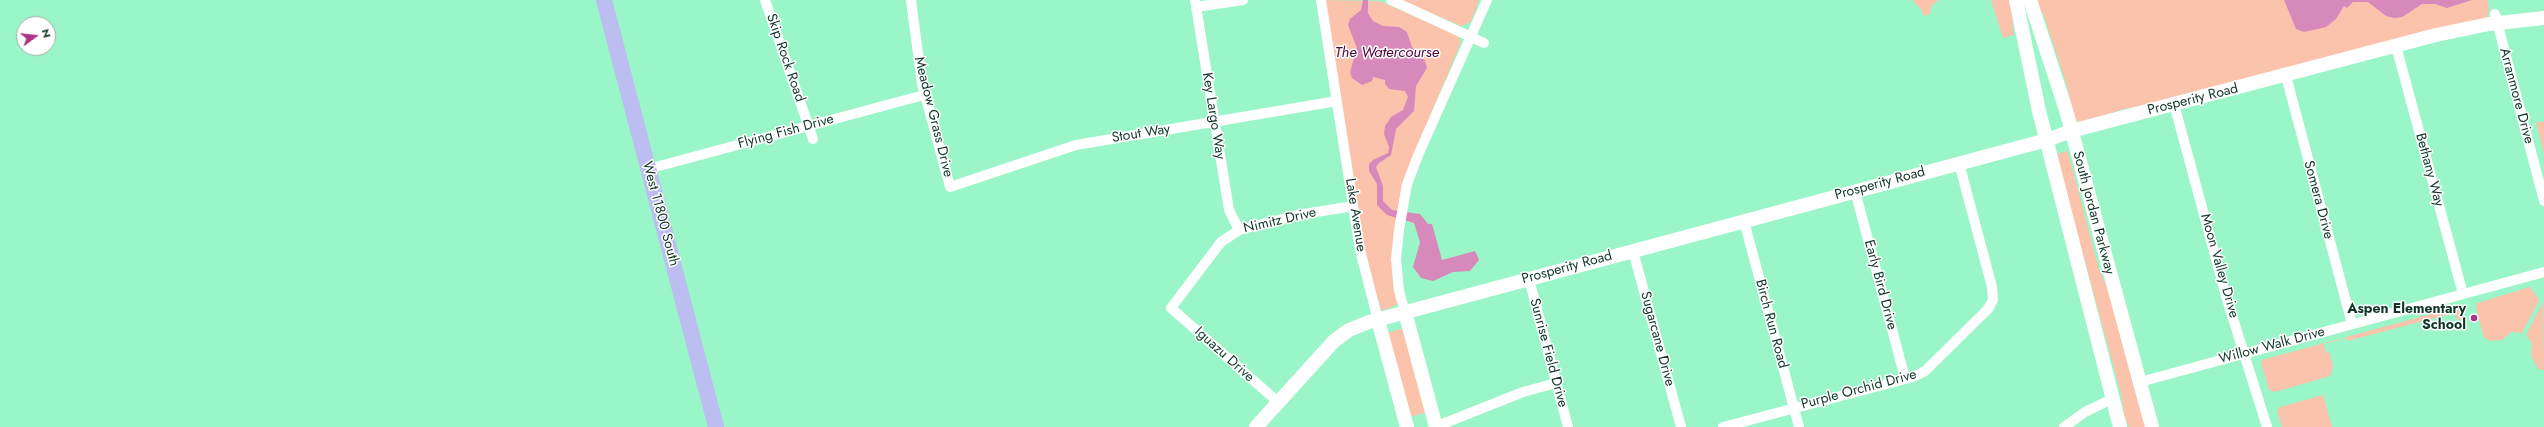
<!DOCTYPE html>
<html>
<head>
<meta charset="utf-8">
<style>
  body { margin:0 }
  #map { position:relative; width:2544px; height:427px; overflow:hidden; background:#9af5c8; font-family:Jost,sans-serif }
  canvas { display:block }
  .north { position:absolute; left:16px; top:16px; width:40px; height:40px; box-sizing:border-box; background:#fff; border:1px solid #9fafa8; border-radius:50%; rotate:75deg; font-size:11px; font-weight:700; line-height:16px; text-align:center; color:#103726 }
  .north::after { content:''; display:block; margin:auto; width:14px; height:18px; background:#aa3287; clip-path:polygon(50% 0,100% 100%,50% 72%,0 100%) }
</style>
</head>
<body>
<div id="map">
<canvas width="2544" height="427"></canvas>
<div class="north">N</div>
</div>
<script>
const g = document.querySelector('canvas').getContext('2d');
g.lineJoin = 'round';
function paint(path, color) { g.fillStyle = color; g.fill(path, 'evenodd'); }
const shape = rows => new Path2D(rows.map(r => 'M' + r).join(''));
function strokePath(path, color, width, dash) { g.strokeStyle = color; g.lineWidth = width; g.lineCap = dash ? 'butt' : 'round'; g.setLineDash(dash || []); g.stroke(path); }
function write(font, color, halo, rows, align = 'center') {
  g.font = font + ' Jost,sans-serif'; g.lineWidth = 3; g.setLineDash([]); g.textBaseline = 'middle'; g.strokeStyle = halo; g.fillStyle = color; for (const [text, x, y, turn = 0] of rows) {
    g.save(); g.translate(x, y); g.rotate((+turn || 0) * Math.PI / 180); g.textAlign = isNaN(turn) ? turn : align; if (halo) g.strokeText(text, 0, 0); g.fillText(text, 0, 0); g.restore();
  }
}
paint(shape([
  [1325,0,1380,1,1458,36,1461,42,1409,167,1392,255,1392,278,1398,304,1382,311,1368,271],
  [1401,0,1479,0,1471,22,1461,26],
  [1912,0,1939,0,1931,6,1930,14,1924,16,1920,8],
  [1991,0,2010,0,2014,35,2003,38],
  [2034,0,2488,0,2489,12,2487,18,2152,104,2128,108,2081,122,2075,120,2067,86,2043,13,2038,10],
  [2536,122,2544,122,2544,154],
  [2066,151,2068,152,2099,269,2114,304,2146,427,2129,427,2125,418,2121,394,2056,155],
  [2530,287,2539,300,2522,333,2511,332,2502,340,2491,341,2484,338,2476,308,2477,303],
  [2543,302,2544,370,2543,370,2538,369,2531,355,2532,343,2526,335],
  [2453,308,2461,309,2461,319,2457,320,2454,313,2347,341,2346,338,2324,344,2326,353,2329,352,2333,366,2330,376,2275,392,2269,390,2261,363,2262,360],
  [1405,328,1428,412,1409,417,1386,333],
  [2323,395,2332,427,2282,427,2277,411,2280,407]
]), '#fbc2ac');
paint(shape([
  [1363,0,1368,0,1368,13,1373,21,1383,26,1399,27,1407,32,1412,47,1425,61,1427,68,1416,86,1414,111,1396,129,1391,155,1379,163,1376,167,1383,186,1383,201,1392,210,1420,214,1428,224,1432,224,1442,260,1475,251,1479,260,1470,271,1453,272,1433,281,1421,278,1413,267,1420,242,1414,223,1387,215,1377,205,1377,184,1369,171,1369,164,1373,160,1388,153,1389,147,1384,134,1385,126,1391,117,1403,110,1408,97,1405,91,1389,89,1385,84,1385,80,1373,77,1372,81,1362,85,1352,78,1350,72,1357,48,1348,25,1350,19,1361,10],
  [2284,0,2472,0,2447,8,2435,4,2422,4,2402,17,2394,18,2386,16,2368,2,2353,2,2347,8,2344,6,2336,19,2326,27,2304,32,2296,29]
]), '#d889bb');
strokePath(shape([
  [765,0,813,139],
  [911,0,922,84,950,187,1076,145,1337,101],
  [1195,0,1229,210,1239,230],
  [1321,0,1360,250,1378,320],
  [1391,0,1484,43],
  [1196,7,1243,0],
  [2495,14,2544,201],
  [2396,46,2463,294],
  [2286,76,2352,324],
  [2174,104,2226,296,2267,427],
  [648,169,924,95],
  [1855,191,1905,378],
  [1744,221,1799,427],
  [1633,251,1681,427],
  [1529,279,1568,427],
  [1405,312,1399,291,1396,259,1399,230,1407,184,1419,153,1487,0],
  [2140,382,2544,272],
  [1278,402,1171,308,1221,242,1239,230,1298,215,1353,206],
  [1435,427,1523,392,1556,383],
  [1723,427,1913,377,1925,371,1988,309,1993,300,1992,287,1959,163],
  [2064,427,2085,412,2114,398]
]), '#fff', 10);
strokePath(shape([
  [2016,0,2039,111,2120,427],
  [2030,0,2066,110,2152,427],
  [1405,312,1436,427],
  [1378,320,1407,427],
  [1256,427,1334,341,1349,330,1369,322,2047,140,2071,131,2436,35,2489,24,2544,18]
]), '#fff', 14);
strokePath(shape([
  [604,0,716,427]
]), '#bcbdf0', 16);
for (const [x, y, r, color] of [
  [2474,318,4,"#aa3287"]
]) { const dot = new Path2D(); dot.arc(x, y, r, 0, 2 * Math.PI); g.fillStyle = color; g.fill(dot); strokePath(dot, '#fff', 1.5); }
write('14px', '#103726', '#fff', [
  ["Skip Rock Road",785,58,71],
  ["Arranmore Drive",2516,96,75],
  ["Prosperity Road",2193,100,-14],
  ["Key Largo Way",1213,116,81],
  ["Meadow Grass Drive",933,117,76],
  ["Flying Fish Drive",786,132,-15],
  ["Stout Way",1141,134,-9],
  ["Bethany Way",2429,170,75],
  ["Prosperity Road",1880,184,-15],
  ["Somera Drive",2318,200,75],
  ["South Jordan Parkway",2093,213,75],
  ["West 11800 South",660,214,75],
  ["Lake Avenue",1355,215,81],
  ["Nimitz Drive",1280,221,-13],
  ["Moon Valley Drive",2219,266,74],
  ["Prosperity Road",1567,268,-15],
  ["Early Bird Drive",1880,285,75],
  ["Birch Run Road",1771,324,75],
  ["Sugarcane Drive",1657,339,75],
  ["Willow Walk Drive",2272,346,-15],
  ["Sunrise Field Drive",1548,353,75],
  ["Iguazu Drive",1224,355,42],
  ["Purple Orchid Drive",1859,390,-15]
]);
write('bold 14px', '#103726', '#fff', [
  ["Aspen Elementary",2466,310],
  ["School",2466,326]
], 'right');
write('italic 15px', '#4d053a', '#fff', [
  ["The Watercourse",1387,53]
]);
</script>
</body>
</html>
